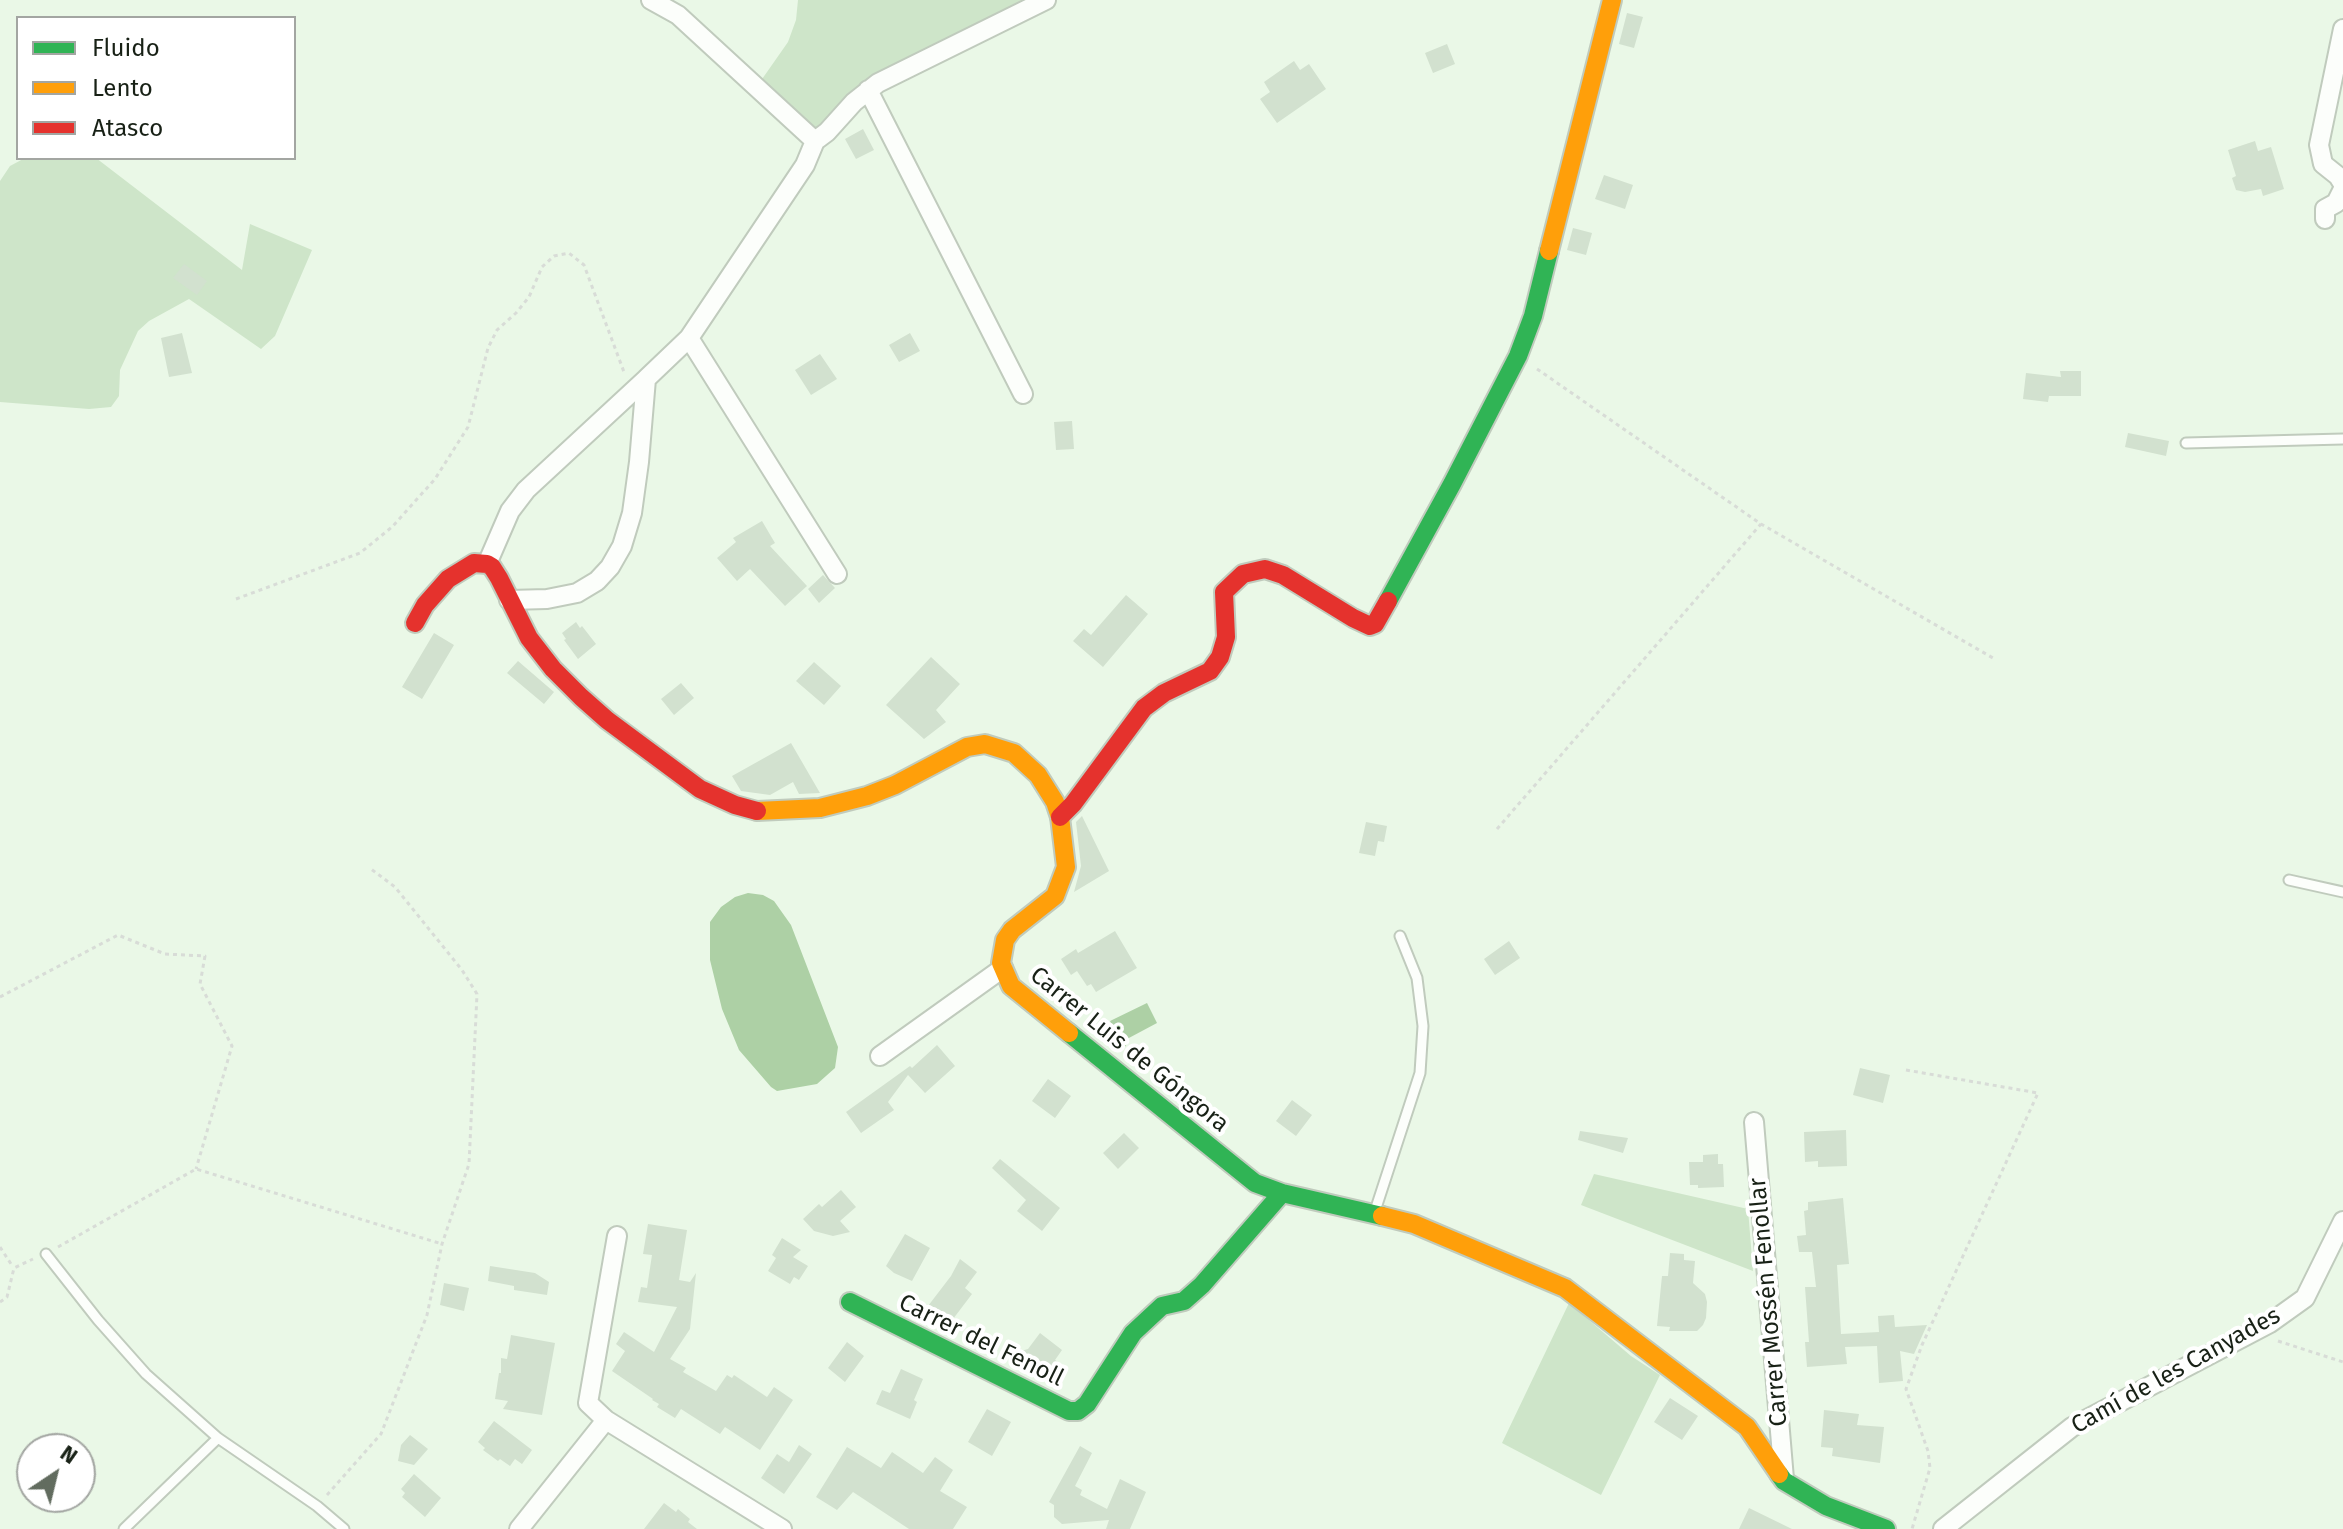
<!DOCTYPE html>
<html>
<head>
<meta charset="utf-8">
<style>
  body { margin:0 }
  #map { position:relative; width:2343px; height:1529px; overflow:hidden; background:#eaf8e7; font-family:"Fira Sans",sans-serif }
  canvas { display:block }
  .legend { position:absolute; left:16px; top:16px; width:280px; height:144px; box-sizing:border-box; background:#fff; border:2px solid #a3a6a2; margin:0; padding:10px 14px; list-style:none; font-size:24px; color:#182116 }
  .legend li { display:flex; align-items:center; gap:16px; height:40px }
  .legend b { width:40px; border:2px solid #a3a6a2 }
  .north { position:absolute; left:16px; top:1433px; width:80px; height:80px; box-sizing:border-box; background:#fff; border:2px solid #a3a6a2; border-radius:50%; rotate:35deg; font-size:22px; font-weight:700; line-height:32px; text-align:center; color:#182116 }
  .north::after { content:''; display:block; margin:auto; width:28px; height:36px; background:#626c5f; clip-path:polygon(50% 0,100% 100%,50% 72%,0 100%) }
</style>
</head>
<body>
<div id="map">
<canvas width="2343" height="1529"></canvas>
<ul class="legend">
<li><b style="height:10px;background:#30b455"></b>Fluido</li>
<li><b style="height:10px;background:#ff9f0a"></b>Lento</li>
<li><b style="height:10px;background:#e5322d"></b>Atasco</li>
</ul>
<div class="north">N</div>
</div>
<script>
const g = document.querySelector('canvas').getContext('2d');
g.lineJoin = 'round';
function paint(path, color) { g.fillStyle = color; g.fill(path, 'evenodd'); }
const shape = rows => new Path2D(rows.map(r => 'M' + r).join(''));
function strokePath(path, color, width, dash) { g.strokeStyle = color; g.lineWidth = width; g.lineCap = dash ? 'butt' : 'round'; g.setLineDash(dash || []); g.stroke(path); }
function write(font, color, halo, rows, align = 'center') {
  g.font = font + ' "Fira Sans",sans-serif'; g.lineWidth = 8; g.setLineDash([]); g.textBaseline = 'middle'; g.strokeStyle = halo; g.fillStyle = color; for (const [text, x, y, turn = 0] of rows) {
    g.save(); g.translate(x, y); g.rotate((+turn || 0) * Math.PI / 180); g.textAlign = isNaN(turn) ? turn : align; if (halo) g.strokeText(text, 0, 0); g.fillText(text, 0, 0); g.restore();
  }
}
paint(shape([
  [798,0,1032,0,820,127,813,128,760,82,788,42,796,20],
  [25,158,96,158,242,270,250,224,312,250,275,336,261,349,189,299,149,321,138,331,120,370,119,396,111,407,89,409,0,402,0,181,10,166],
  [1594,1174,1748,1209,1753,1271,1581,1205],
  [1569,1303,1631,1356,1660,1375,1601,1495,1502,1443]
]), '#cee5c9');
paint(shape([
  [748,893,763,895,774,901,791,925,838,1047,835,1068,817,1084,777,1091,771,1087,739,1050,722,1009,710,960,710,922,721,907,735,897],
  [1147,1003,1157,1023,1127,1039,1126,1046,1121,1049,1116,1047,1113,1040,1117,1035,1110,1021]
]), '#add0a5');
paint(shape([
  [1627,13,1643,17,1634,48,1619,44],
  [1447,44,1455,64,1433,73,1425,53],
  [1294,61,1300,70,1309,64,1326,89,1277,123,1260,99,1270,92,1264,82],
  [863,129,874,150,856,159,845,139],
  [2255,141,2258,151,2271,147,2284,189,2263,196,2261,189,2245,192,2236,190,2232,178,2236,176,2228,150],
  [1604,175,1633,185,1625,209,1595,199],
  [1573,228,1592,233,1586,255,1567,250],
  [184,264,207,281,197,295,173,278],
  [182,333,192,373,169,377,161,338],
  [910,333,920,351,899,362,889,345],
  [820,354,837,379,811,395,795,370],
  [2060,371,2081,371,2081,396,2049,396,2048,402,2023,399,2026,373,2061,377],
  [1072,421,1074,449,1056,450,1054,422],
  [2128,433,2169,441,2166,456,2125,447],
  [762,521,775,543,770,546,807,586,785,606,750,569,737,581,717,558,736,542,733,538],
  [823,575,835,588,819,603,808,589],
  [1126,595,1148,614,1103,667,1073,641,1084,629,1091,635],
  [576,622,580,628,582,626,596,644,578,659,564,640,566,639,562,633],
  [434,633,454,645,422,699,402,687],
  [931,657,960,684,936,710,946,722,924,739,886,705],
  [518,661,554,692,544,704,507,673],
  [814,662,841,686,824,705,796,681],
  [681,683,694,698,674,715,661,699],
  [791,743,820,793,799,794,793,782,770,795,741,791,732,776],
  [1082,816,1109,871,1074,892,1081,866,1076,822],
  [1366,822,1387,826,1384,842,1378,841,1375,856,1359,853],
  [1115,931,1137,968,1096,992,1091,984,1087,986,1077,971,1071,975,1061,959,1076,949,1078,953],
  [1509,941,1520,958,1495,975,1484,959],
  [937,1045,955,1066,925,1093,908,1075,888,1102,894,1110,861,1133,846,1112,910,1066,912,1068],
  [1860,1068,1890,1075,1883,1103,1853,1095],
  [1048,1079,1071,1096,1055,1118,1032,1101],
  [1292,1100,1312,1115,1296,1136,1276,1121],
  [1846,1130,1847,1166,1818,1167,1818,1161,1805,1162,1804,1132],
  [1580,1131,1628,1138,1623,1153,1578,1140],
  [1124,1133,1139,1148,1118,1169,1103,1153],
  [1718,1154,1718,1164,1723,1164,1724,1187,1698,1188,1698,1185,1690,1185,1689,1162,1703,1162,1703,1155],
  [1000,1159,1060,1208,1042,1231,1017,1211,1026,1200,992,1168],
  [841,1190,856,1207,840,1221,850,1232,833,1236,814,1231,803,1219,819,1204,822,1207],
  [1843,1198,1849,1264,1837,1265,1841,1334,1879,1332,1878,1316,1894,1315,1895,1327,1927,1325,1914,1354,1900,1351,1903,1381,1879,1383,1877,1346,1845,1347,1847,1364,1807,1367,1805,1342,1809,1342,1805,1287,1816,1287,1812,1252,1799,1252,1797,1236,1806,1235,1804,1211,1808,1210,1808,1202],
  [648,1224,687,1230,679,1280,690,1282,696,1273,690,1329,670,1359,686,1368,683,1372,716,1391,727,1375,732,1378,734,1375,767,1397,774,1387,793,1400,760,1450,725,1427,720,1434,681,1409,675,1418,657,1407,659,1404,652,1400,653,1399,612,1371,625,1351,616,1344,624,1332,654,1352,677,1307,638,1302,641,1287,647,1288,652,1255,643,1254],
  [905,1234,930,1248,912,1281,894,1273,886,1266],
  [782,1238,801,1250,793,1257,808,1266,799,1280,794,1277,790,1284,768,1271,776,1258,772,1255],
  [1670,1253,1684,1254,1684,1260,1695,1261,1693,1283,1705,1294,1707,1302,1706,1318,1703,1325,1697,1331,1669,1331,1670,1327,1657,1326,1662,1276,1668,1276],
  [960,1259,977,1272,965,1288,972,1294,950,1323,928,1306,951,1276],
  [490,1266,535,1273,549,1282,547,1295,514,1290,514,1286,488,1281],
  [444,1283,469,1288,464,1311,440,1305],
  [1040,1333,1062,1350,1055,1360,1059,1363,1047,1379,1024,1363,1026,1360,1021,1351,1028,1349],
  [511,1335,555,1343,542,1415,503,1409,508,1401,495,1399,499,1373,501,1373,501,1358,507,1359],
  [847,1342,864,1356,845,1382,828,1368],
  [901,1369,923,1379,914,1400,917,1402,910,1419,876,1404,882,1390,890,1393],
  [1670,1398,1698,1416,1682,1440,1654,1422],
  [987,1409,1011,1422,992,1456,968,1442],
  [1824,1410,1859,1414,1857,1425,1884,1427,1880,1463,1832,1456,1833,1448,1821,1447],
  [494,1421,532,1450,522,1464,515,1459,510,1466,500,1459,498,1461,483,1450,485,1448,478,1442],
  [410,1435,428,1449,414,1465,398,1461,401,1445],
  [799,1445,812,1454,784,1494,761,1478,777,1454,789,1462],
  [1080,1446,1092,1453,1075,1486,1082,1490,1080,1495,1107,1509,1120,1479,1146,1492,1130,1529,1106,1529,1109,1520,1062,1524,1054,1517,1054,1505,1049,1502],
  [847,1447,881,1468,892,1452,923,1473,935,1457,953,1470,940,1491,967,1507,953,1529,909,1529,853,1492,837,1510,816,1497],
  [414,1474,441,1498,425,1517,402,1497,405,1493,401,1489],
  [664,1503,676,1512,678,1509,690,1519,688,1522,697,1529,644,1529],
  [1749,1508,1792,1529,1739,1529]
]), '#d2e1cf');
const lane = shape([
  [2186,443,2343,439],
  [2289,880,2343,892],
  [1374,1214,1420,1073,1423,1026,1417,978,1400,936],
  [46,1254,98,1320,146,1374,218,1438,317,1506,344,1529],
  [124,1529,218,1438]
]);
const street = shape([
  [651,0,678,15,815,141,827,132,854,102,878,83,1046,0],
  [2343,29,2319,145,2323,164,2338,176,2343,184],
  [868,90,1023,394],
  [815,141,805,165,689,338,837,574],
  [2325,219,2325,209,2336,203,2343,189],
  [487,564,510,511,526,490,646,379],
  [509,600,547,599,577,593,597,581,610,567,622,546,632,513,639,462,646,379,689,338],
  [880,1056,1003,968],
  [1754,1122,1784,1479],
  [617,1236,588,1403,606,1420,782,1529],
  [519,1529,606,1420],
  [1943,1529,2072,1427,2270,1323,2305,1298,2343,1221]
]);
const fast = shape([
  [1388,601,1452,484,1518,356,1533,316,1549,251],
  [1069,1033,1255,1183,1282,1193,1382,1216],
  [850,1302,1069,1411,1078,1411,1087,1404,1133,1333,1162,1306,1184,1301,1202,1285,1282,1193],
  [1779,1474,1784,1481,1826,1506,1886,1529]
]);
const slow = shape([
  [1549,251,1612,0],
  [757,811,820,808,867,796,895,785,967,747,985,744,1014,753,1038,775,1055,802,1060,817,1066,867,1055,896,1012,930,1005,940,1001,963,1011,986,1069,1033],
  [1382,1216,1414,1224,1565,1288,1747,1427,1779,1474]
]);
const jam = shape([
  [415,623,425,605,448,579,474,563,487,564,492,567,499,578,529,638,553,669,581,697,607,720,700,789,735,805,757,811],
  [1060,817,1073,804,1144,708,1164,693,1210,671,1220,657,1226,637,1224,592,1243,574,1265,569,1283,575,1353,618,1370,626,1375,624,1388,601]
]);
strokePath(lane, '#c0cbbd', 13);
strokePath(street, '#c0cbbd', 22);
strokePath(fast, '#c0cbbd', 22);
strokePath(slow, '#c0cbbd', 22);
strokePath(jam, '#c0cbbd', 22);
strokePath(shape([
  [1537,369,1761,524,1993,658],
  [236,599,360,553,392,527,435,479,468,427,488,348,497,330,516,313,529,297,542,267,554,256,569,253,584,265,624,372],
  [1497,829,1761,524],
  [0,997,118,935,165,954,205,956,200,984,232,1046,196,1169],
  [1906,1070,2038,1093,1922,1345,1906,1389,1928,1451,1930,1468,1912,1529],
  [0,1247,13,1267],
  [58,1247,196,1169,442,1244],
  [0,1302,7,1297,14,1268,33,1259],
  [2278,1341,2343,1362],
  [327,1495,381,1434,427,1315,442,1244,469,1164,477,994,462,970,395,887,371,869]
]), '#d8dcd7', 3, [4, 4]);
strokePath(lane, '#fcfefb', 9);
strokePath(street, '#fcfefb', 18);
strokePath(fast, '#30b455', 18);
strokePath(slow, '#ff9f0a', 18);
strokePath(jam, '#e5322d', 18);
write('24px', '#182116', '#fff', [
  ["Carrer Luis de Góngora",1129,1050,39],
  ["Carrer Mossén Fenollar",1769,1302,-95],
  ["Carrer del Fenoll",981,1341,26],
  ["Camí de les Canyades",2176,1371,-29]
]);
</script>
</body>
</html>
